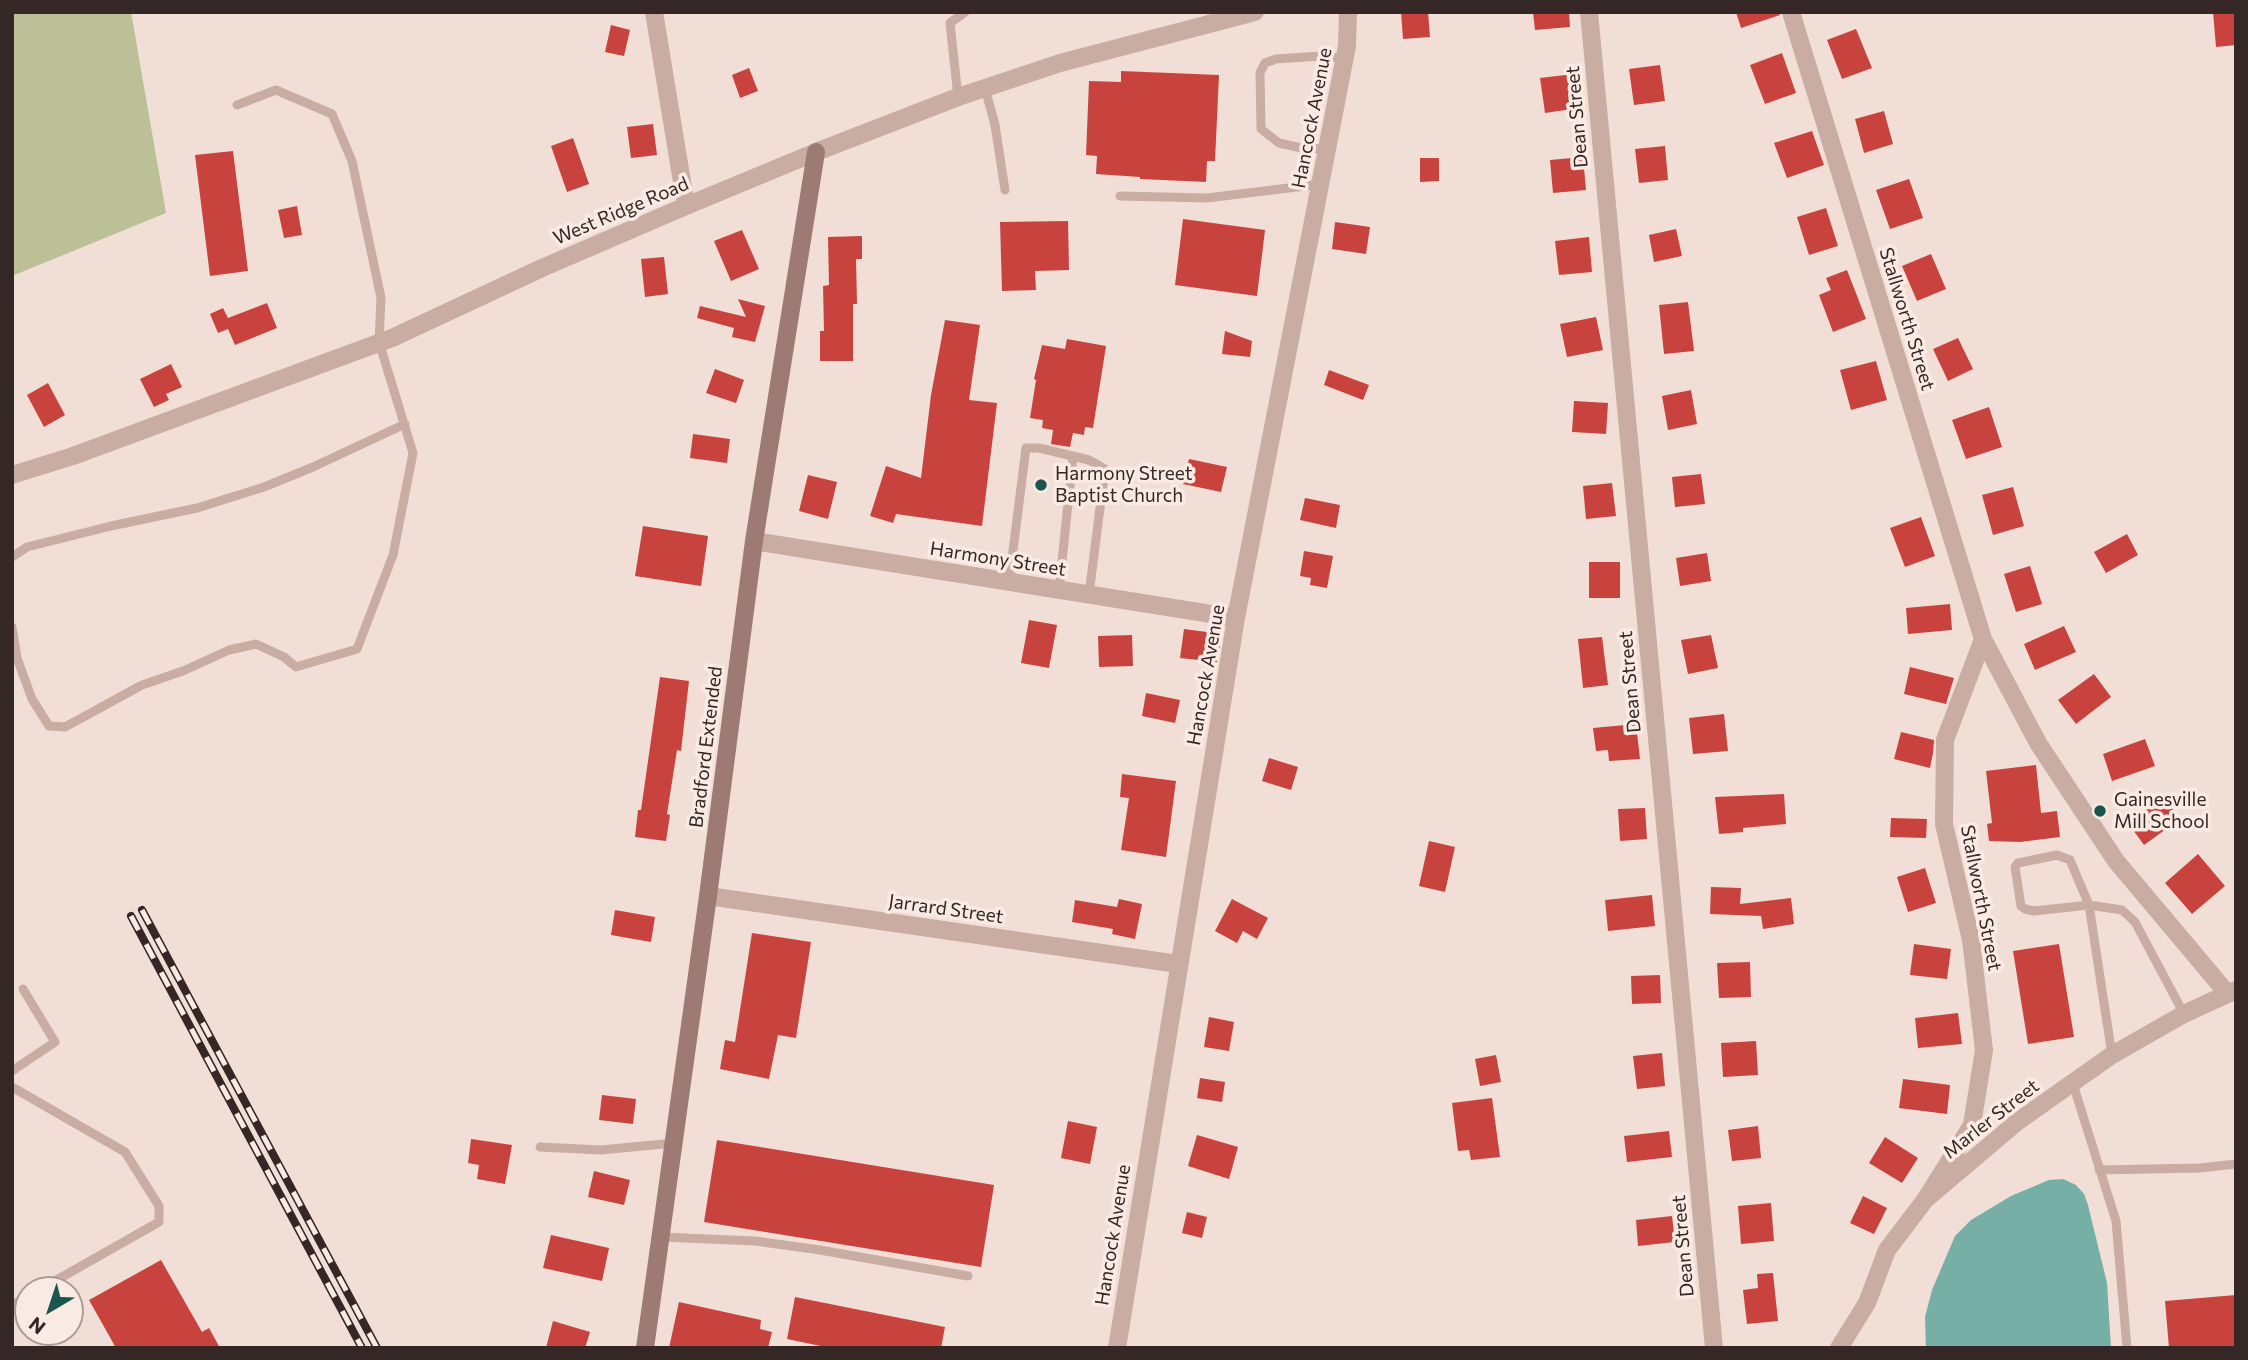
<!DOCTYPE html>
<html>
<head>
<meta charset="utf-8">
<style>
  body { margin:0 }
  #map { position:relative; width:2248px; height:1360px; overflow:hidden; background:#f1dfd7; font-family:Commissioner,sans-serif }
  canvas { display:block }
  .frame { position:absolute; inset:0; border:14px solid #342725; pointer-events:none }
  .north { position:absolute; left:14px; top:1276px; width:70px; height:70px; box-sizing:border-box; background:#f9eae3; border:2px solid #aa9c97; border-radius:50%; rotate:219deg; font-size:19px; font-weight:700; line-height:28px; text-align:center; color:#342725 }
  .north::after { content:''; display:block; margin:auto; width:24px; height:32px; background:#1a564e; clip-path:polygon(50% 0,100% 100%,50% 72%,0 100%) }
</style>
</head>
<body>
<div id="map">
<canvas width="2248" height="1360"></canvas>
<div class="frame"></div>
<div class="north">N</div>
</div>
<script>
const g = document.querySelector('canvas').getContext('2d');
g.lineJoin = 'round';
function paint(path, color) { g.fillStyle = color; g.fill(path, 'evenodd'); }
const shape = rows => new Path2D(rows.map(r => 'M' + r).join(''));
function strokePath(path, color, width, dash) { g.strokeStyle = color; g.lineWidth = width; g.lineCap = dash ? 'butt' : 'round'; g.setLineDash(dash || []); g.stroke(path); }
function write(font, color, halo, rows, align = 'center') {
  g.font = font + ' Commissioner,sans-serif'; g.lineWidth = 7; g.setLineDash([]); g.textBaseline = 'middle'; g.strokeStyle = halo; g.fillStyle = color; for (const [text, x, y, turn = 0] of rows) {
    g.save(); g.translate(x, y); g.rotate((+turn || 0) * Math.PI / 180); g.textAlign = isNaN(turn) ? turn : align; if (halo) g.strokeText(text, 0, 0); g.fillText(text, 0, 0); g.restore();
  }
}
paint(shape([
  [12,12,131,12,166,213,12,276]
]), '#bbc097');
paint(shape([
  [2063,1179,2076,1185,2084,1194,2088,1205,2107,1283,2111,1348,1926,1348,1925,1317,1932,1290,1955,1236,1971,1220,2011,1196,2049,1180]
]), '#75afa5');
paint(shape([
  [1401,12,1428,12,1430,37,1403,39],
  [1533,12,1569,12,1570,27,1535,30],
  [1736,12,1779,12,1780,15,1741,28],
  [2213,12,2236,12,2236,45,2216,47],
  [611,25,630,30,624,56,605,52],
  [1856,29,1872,68,1842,79,1827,40],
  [1782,53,1796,93,1765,104,1750,65],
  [1660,65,1665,101,1634,105,1629,69],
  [749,68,758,91,740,98,732,75],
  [1121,71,1219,75,1215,161,1207,161,1206,182,1140,179,1140,177,1096,174,1097,156,1086,155,1089,81,1121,82],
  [1574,74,1579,108,1545,113,1540,78],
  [1884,111,1893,144,1864,153,1855,119],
  [653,124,657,155,631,158,627,127],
  [1812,131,1824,165,1787,178,1774,143],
  [573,138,589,184,567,192,551,146],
  [1665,146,1668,180,1639,183,1635,149],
  [233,151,248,271,210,276,195,155],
  [1583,157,1586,190,1553,193,1550,160],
  [1420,158,1439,158,1439,181,1420,182],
  [1909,179,1923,218,1890,229,1876,190],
  [297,206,302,235,284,238,278,210],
  [1826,208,1838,246,1809,255,1797,217],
  [1183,219,1265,230,1257,296,1175,285],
  [1068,221,1069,270,1035,271,1036,290,1002,291,1000,222],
  [1335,222,1370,227,1366,254,1332,249],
  [1676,229,1682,256,1654,262,1649,235],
  [742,230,759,269,731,281,714,241],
  [862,236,862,259,856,259,857,304,853,304,853,361,820,361,820,331,824,331,823,286,829,285,828,237],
  [1589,237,1592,272,1559,275,1555,241],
  [1931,254,1946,289,1917,301,1902,266],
  [664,257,668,294,645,297,641,259],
  [1847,270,1866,319,1833,332,1819,295,1831,290,1826,278],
  [738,299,765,306,755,342,732,337,734,328,697,318,700,306,746,317],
  [1688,302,1694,351,1664,354,1659,305],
  [267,303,277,328,235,345,228,329,218,333,210,314,223,308,228,318],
  [1596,317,1603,350,1567,357,1560,324],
  [945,320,980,325,969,400,997,403,982,526,896,514,893,523,870,516,886,466,921,478,931,395],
  [1225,331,1252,341,1250,357,1222,354],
  [1958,338,1973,369,1948,381,1933,349],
  [1067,339,1106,346,1093,428,1085,427,1084,435,1073,433,1070,447,1051,444,1053,430,1042,428,1043,420,1030,418,1036,380,1034,379,1042,345,1065,349],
  [1876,361,1887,400,1851,410,1840,370],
  [171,364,182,387,166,394,169,400,154,407,140,379],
  [715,369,744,380,736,403,706,393],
  [1329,370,1369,385,1363,400,1324,385],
  [48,383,65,415,44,427,27,395],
  [1691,390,1697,424,1668,430,1662,396],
  [1574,401,1608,403,1606,434,1572,432],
  [1989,407,2002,447,1966,459,1952,420],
  [693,434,730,439,727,463,690,458],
  [1189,459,1227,467,1221,492,1183,484],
  [1701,474,1705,504,1675,507,1672,477],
  [808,475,837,482,828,519,799,511],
  [1612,483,1616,516,1586,519,1583,486],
  [2013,487,2024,526,1993,535,1982,495],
  [1305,498,1340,505,1336,528,1300,520],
  [1921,517,1935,556,1905,567,1890,528],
  [643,526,708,536,701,586,635,576],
  [2127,534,2138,555,2106,573,2094,552],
  [1304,551,1333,556,1327,588,1310,585,1311,578,1300,576],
  [1707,553,1711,581,1680,586,1676,558],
  [1589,562,1620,562,1620,598,1589,598],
  [2030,566,2042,604,2016,612,2004,574],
  [1950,604,1952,630,1908,634,1906,608],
  [1029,620,1057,625,1049,668,1021,663],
  [2064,626,2076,652,2035,670,2024,644],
  [1184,629,1222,634,1217,662,1180,658],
  [1132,635,1133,666,1099,667,1098,636],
  [1711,635,1718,668,1688,674,1681,640],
  [1602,637,1608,685,1583,688,1578,639],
  [1910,667,1954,678,1946,704,1904,694],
  [2094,674,2111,697,2076,724,2058,700],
  [660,677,689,681,681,751,677,750,667,814,670,815,666,841,635,837,638,810,641,810],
  [1146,693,1180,700,1175,723,1142,716],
  [1724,714,1728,751,1693,754,1689,718],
  [1636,724,1640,759,1609,761,1608,750,1596,751,1593,728],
  [1901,732,1934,740,1933,753,1930,768,1894,759],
  [2145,739,2155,766,2112,781,2103,754],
  [1269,758,1298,767,1291,790,1262,781],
  [2036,765,2041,813,2057,811,2060,837,2020,842,1989,841,1987,824,1992,823,1986,771],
  [1122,774,1176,781,1166,857,1121,850,1129,798,1120,797],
  [1784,794,1786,824,1743,828,1743,832,1719,834,1715,797],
  [2163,797,2180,819,2144,845,2128,823],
  [1645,808,1647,839,1620,841,1618,809],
  [1891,818,1927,819,1926,838,1890,837],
  [1429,841,1455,847,1445,892,1419,886],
  [2198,854,2225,886,2192,914,2165,883],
  [1925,868,1936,903,1908,912,1897,877],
  [1711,887,1741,888,1740,904,1791,898,1794,924,1763,929,1761,916,1710,914],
  [1652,895,1655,926,1608,931,1605,900],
  [1119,899,1142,904,1135,939,1112,934,1113,929,1072,922,1075,900,1117,907],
  [1232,899,1268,918,1257,939,1243,931,1237,943,1215,931],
  [615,910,655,917,651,942,611,935],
  [752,933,811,942,796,1038,778,1035,769,1079,720,1069,725,1040,735,1042],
  [1914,944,1951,949,1947,979,1910,975],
  [2059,944,2074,1037,2028,1044,2013,951],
  [1750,962,1751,997,1719,998,1717,963],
  [1660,975,1661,1003,1632,1004,1631,976],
  [1958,1013,1962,1044,1918,1048,1915,1018],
  [1209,1017,1234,1022,1229,1051,1204,1047],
  [1756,1041,1758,1075,1723,1077,1721,1043],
  [1662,1053,1665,1086,1637,1089,1633,1056],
  [1496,1055,1501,1082,1480,1086,1475,1059],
  [1200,1078,1225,1082,1222,1102,1197,1098],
  [1903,1079,1950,1085,1947,1114,1899,1108],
  [602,1095,636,1099,633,1124,599,1120],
  [1492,1098,1500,1157,1471,1160,1469,1150,1458,1151,1452,1103],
  [1068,1121,1097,1127,1090,1164,1061,1158],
  [1758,1126,1761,1158,1732,1161,1728,1130],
  [1669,1131,1672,1157,1627,1162,1624,1136],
  [1197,1135,1238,1147,1229,1179,1188,1166],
  [1885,1137,1918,1158,1902,1183,1869,1163],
  [471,1139,512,1145,505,1184,477,1179,479,1165,468,1163],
  [717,1140,994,1185,981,1267,704,1222],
  [594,1171,630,1180,624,1205,588,1197],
  [1863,1196,1887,1208,1874,1234,1850,1223],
  [1771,1203,1774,1241,1741,1244,1738,1206],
  [1187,1212,1207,1217,1202,1238,1182,1233],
  [1672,1216,1675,1242,1638,1246,1636,1220],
  [551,1235,609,1248,602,1281,543,1268],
  [161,1260,202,1332,209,1328,220,1348,116,1348,89,1300],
  [1773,1273,1778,1321,1747,1324,1743,1290,1758,1288,1757,1274],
  [2236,1295,2236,1348,2169,1348,2165,1301],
  [795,1297,945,1327,941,1348,830,1348,787,1339],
  [679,1302,761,1320,760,1329,772,1332,768,1348,669,1348],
  [553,1321,590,1332,585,1348,546,1348]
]), '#c8433e');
strokePath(shape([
  [985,88,995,125,1005,190],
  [958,97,950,23,965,12],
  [1328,148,1306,149,1279,143,1261,129,1260,73,1265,63,1276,59,1321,56,1345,58],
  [1120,196,1207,198,1321,184],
  [12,557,27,547,111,526,197,508,264,487,313,467,405,424],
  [1009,582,1026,448,1039,448,1089,460,1105,469,1089,594],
  [1059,590,1073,456],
  [12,627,17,658,32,699,49,726,65,727,142,685,183,671,229,650,256,644,284,657,296,667,357,649,393,555,413,453,379,342,381,298,352,161,332,114,276,90,237,105],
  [2112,1055,2089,905,2070,860,2057,855,2018,863,2015,867,2021,906,2025,909,2034,911,2089,905,2122,910,2135,922,2184,1014],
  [12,1071,55,1042,23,989],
  [2073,1084,2116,1221,2127,1348],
  [12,1087,125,1152,159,1206,159,1222,39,1290],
  [540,1147,601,1150,674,1143],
  [2099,1170,2200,1168,2236,1164],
  [661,1237,755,1241,820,1250,968,1276],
  [12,1305,28,1296]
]), '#c9ada3', 9);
strokePath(shape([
  [654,12,686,206],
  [1589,12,1714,1348],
  [1791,12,1983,639,1945,740,1944,824,1971,940,1984,1050,1972,1125,1925,1200],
  [12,475,73,456,392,338,542,268,686,206,816,152,958,97,1060,63,1255,12],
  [754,541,1236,618],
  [1983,639,2038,743,2116,861,2227,993],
  [708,896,1178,964],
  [1117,1348,1236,618,1347,46,1348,12],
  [1839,1348,1867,1303,1887,1250,1925,1200,2017,1122,2112,1055,2184,1014,2236,990]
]), '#c9ada3', 18);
strokePath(shape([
  [645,1348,708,896,754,541,816,152]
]), '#9d7b74', 18);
const rail = shape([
  [142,910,377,1348],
  [131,916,362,1348]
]);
strokePath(rail, '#342725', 8);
strokePath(rail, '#f9eae3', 5, [16]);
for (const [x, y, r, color] of [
  [1041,485,7,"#1a564e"],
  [2100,811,7,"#1a564e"]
]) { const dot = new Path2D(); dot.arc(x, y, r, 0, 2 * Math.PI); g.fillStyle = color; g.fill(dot); strokePath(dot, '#f9eae3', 2.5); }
write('19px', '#342725', '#f9eae3', [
  ["Dean Street",1577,117,-95],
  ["Hancock Avenue",1312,118,-79],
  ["West Ridge Road",621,211,-23],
  ["Stallworth Street",1907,319,73],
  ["Harmony Street",998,559,9],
  ["Hancock Avenue",1206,675,-80],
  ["Dean Street",1630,682,-95],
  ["Bradford Extended",706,747,-83],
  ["Stallworth Street",1981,898,79],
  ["Jarrard Street",946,909,8],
  ["Marler Street",1991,1119,-38],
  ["Hancock Avenue",1113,1235,-81],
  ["Dean Street",1683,1246,-95]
]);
write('19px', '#342725', '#f9eae3', [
  ["Harmony Street",1055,474],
  ["Baptist Church",1055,496],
  ["Gainesville",2114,800],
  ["Mill School",2114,822]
], 'left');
</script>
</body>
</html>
